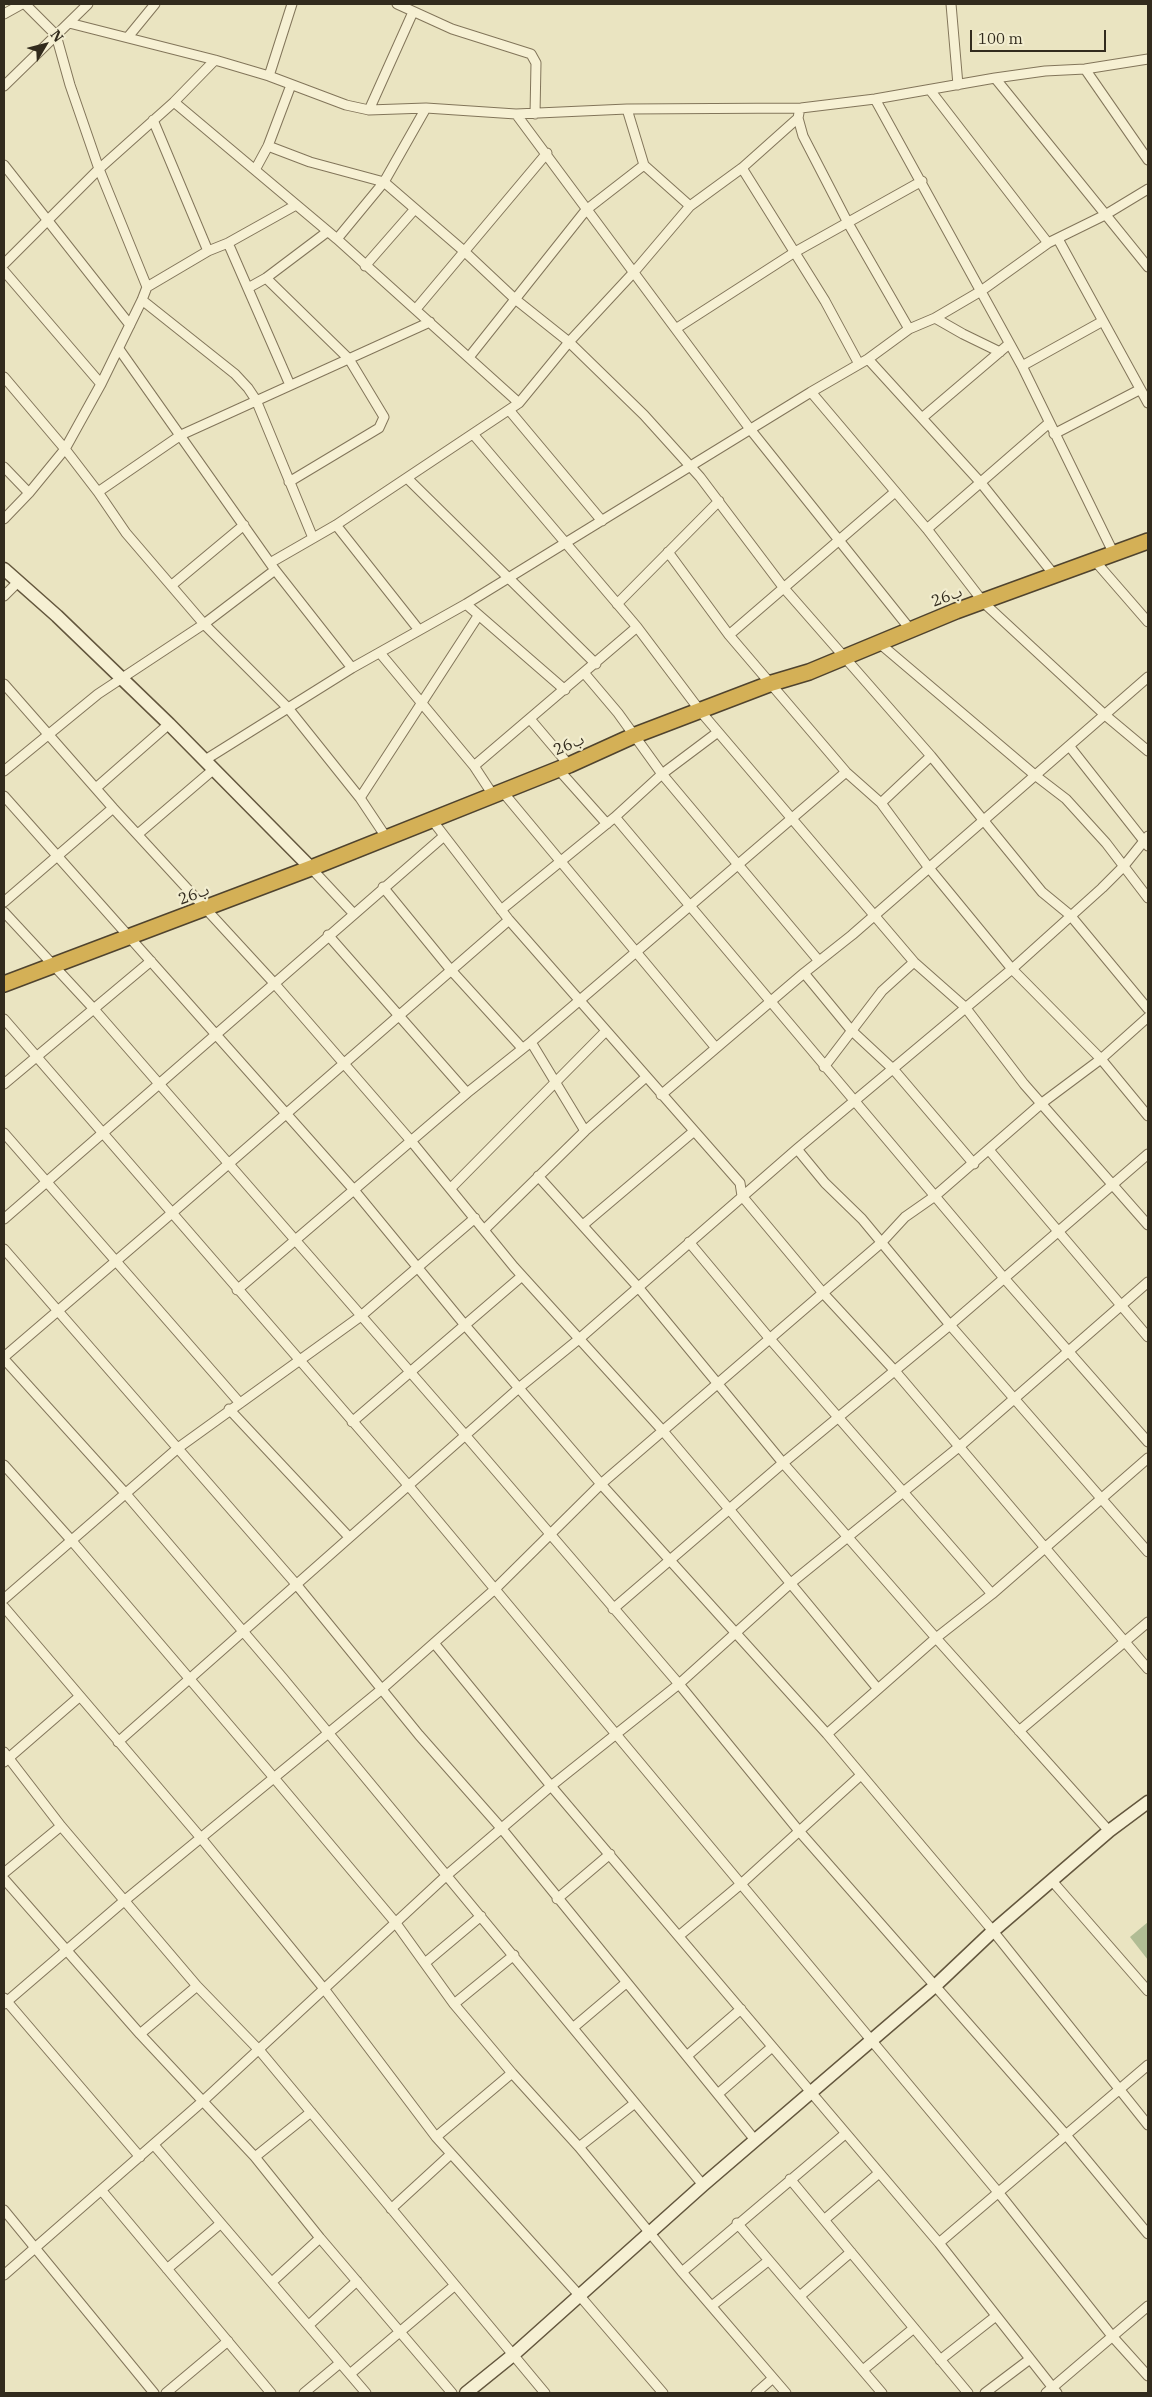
<!DOCTYPE html>
<html>
<head>
<meta charset="utf-8">
<style>
  body { margin:0 }
  #map { position:relative; width:1152px; height:2397px; overflow:hidden; background:#eae4c1; font-family:"IBM Plex Serif",serif }
  canvas { display:block }
  .frame { position:absolute; inset:0; border:5px solid #322b1d; pointer-events:none }
  .north { position:absolute; left:20px; top:20px; width:50px; height:50px; -webkit-text-stroke:4px #f2edcf; paint-order:stroke; rotate:53deg; font-size:14px; font-weight:700; line-height:20px; text-align:center; color:#322b1d }
  .north::after { content:''; display:block; margin:auto; width:18px; height:22px; background:#322b1d; clip-path:polygon(50% 0,100% 100%,50% 72%,0 100%) }
  .scale { position:absolute; left:970px; top:30px; width:136px; height:22px; box-sizing:border-box; border:2px solid #322b1d; border-top:0; padding-left:6px; font-size:15px; line-height:18px; white-space:nowrap; color:#322b1d; -webkit-text-stroke:4px #f2edcf; paint-order:stroke }
</style>
</head>
<body>
<div id="map">
<canvas width="1152" height="2397"></canvas>
<div class="frame"></div>
<div class="north">N</div>
<div class="scale">100 m</div>
</div>
<script>
const g = document.querySelector('canvas').getContext('2d');
g.lineJoin = 'round';
function paint(path, color) { g.fillStyle = color; g.fill(path, 'evenodd'); }
const shape = rows => new Path2D(rows.map(r => 'M' + r).join(''));
function strokePath(path, color, width, dash) { g.strokeStyle = color; g.lineWidth = width; g.lineCap = dash ? 'butt' : 'round'; g.setLineDash(dash || []); g.stroke(path); }
function write(font, color, halo, rows, align = 'center') {
  g.font = font + ' "IBM Plex Serif","Noto Naskh Arabic",serif'; g.lineWidth = 4.5; g.setLineDash([]); g.textBaseline = 'middle'; g.strokeStyle = halo; g.fillStyle = color; for (const [text, x, y, turn = 0] of rows) {
    g.save(); g.translate(x, y); g.rotate((+turn || 0) * Math.PI / 180); g.textAlign = isNaN(turn) ? turn : align; if (halo) g.strokeText(text, 0, 0); g.fillText(text, 0, 0); g.restore();
  }
}
paint(shape([
  [1148,1922,1148,1960,1130,1937]
]), '#b1bc94');
const street = shape([
  [25,4,56,35,70,85,99,169,147,287],
  [397,4,452,29,531,54,536,63,535,114],
  [951,4,958,85],
  [4,14,22,4],
  [69,23,215,60,269,76,346,105,369,110,426,108,516,114,627,109,801,108,875,99,995,78,1045,71,1085,69,1148,59],
  [128,37,155,4],
  [1085,69,1148,160],
  [269,76,292,4],
  [995,78,1148,267],
  [4,86,88,4],
  [930,90,1048,243],
  [875,99,1022,366,1114,554],
  [174,102,337,239,519,403],
  [627,109,644,165,690,206],
  [369,110,413,12],
  [799,113,798,118,803,136,848,223,909,329],
  [516,114,750,429,910,629],
  [153,120,208,251],
  [268,146,310,162,384,182,465,252,515,299,569,342,644,415,700,477,783,587,931,756,1042,892,1070,915,1148,1009],
  [4,165,130,325],
  [742,168,825,301,859,364],
  [255,170,268,146,291,85],
  [337,239,384,182,426,108],
  [1058,239,1148,403],
  [228,243,290,385],
  [4,264,99,169,174,102,215,60],
  [365,266,414,210],
  [4,271,101,384],
  [266,278,349,359,384,417,379,428,289,482],
  [248,288,266,278,327,232],
  [142,300,235,374,248,388,256,400,313,538],
  [416,309,547,153],
  [935,318,963,334,1000,352],
  [677,328,795,252,922,181],
  [119,349,275,570,352,668],
  [470,356,586,210,644,165],
  [868,359,981,483,1055,576],
  [1022,366,1103,321],
  [4,377,65,449,98,492,126,533,204,624,288,708,360,798,386,837],
  [811,392,927,529,984,603,1105,715,1148,751],
  [509,410,602,521],
  [922,418,1009,344],
  [473,434,637,627,701,712,914,962,965,1007,1024,1084,1148,1225],
  [1054,434,1139,390],
  [4,467,29,493],
  [408,479,596,664],
  [98,492,181,435,430,322],
  [4,519,29,493,65,449,101,384,142,300,147,287,208,251,228,243,296,205],
  [336,525,419,630],
  [927,529,1049,423],
  [668,552,729,635,846,772,881,803,929,868,1012,969,1101,1059,1148,1116],
  [1095,561,1148,622],
  [270,563,336,525,519,403,569,342,634,272,690,206,742,168,798,118],
  [172,585,244,525],
  [4,596,18,582],
  [466,604,565,690],
  [617,604,719,501],
  [729,635,895,492],
  [878,642,1036,776,1066,799,1106,843,1148,898],
  [380,653,474,766,493,795],
  [585,674,618,713,662,774,819,961],
  [4,684,113,808,274,983,412,1142,514,1267,663,1431,729,1509,878,1689],
  [530,719,569,765],
  [1070,747,1148,846],
  [205,760,352,668,466,604,811,392,868,359,909,329,935,318,981,291,1048,243,1105,215,1148,189],
  [474,766,637,627],
  [558,769,607,824],
  [4,771,98,694,204,624,275,570],
  [96,788,169,724],
  [502,791,716,1048],
  [4,796,354,1190,464,1324,601,1484,827,1734,993,1931,1148,2125],
  [360,798,478,616],
  [881,803,931,756],
  [615,817,1004,1278,1148,1442],
  [432,820,509,920,740,1183,742,1196,823,1293,895,1371,1148,1669],
  [138,834,214,769],
  [311,868,353,913],
  [383,887,450,969,522,1048],
  [4,902,113,808],
  [501,910,615,817,662,774,718,732],
  [4,912,93,1008,466,1436,679,1684,799,1831,1066,2135,1148,2234],
  [328,935,467,1093],
  [804,973,851,1030,894,1070,974,1164],
  [4,1019,408,1485,998,2192,1112,2336,1148,2376],
  [531,1042,585,1131],
  [824,1067,882,991,914,962],
  [4,1084,151,961],
  [661,1095,804,973,852,935,1148,677],
  [4,1133,239,1402],
  [797,1149,825,1183,862,1219,950,1325,1148,1552],
  [989,1150,1148,1337],
  [538,1176,638,1287,783,1463,936,1638,1109,1831],
  [451,1188,605,1032],
  [4,1219,444,836],
  [583,1225,693,1132],
  [485,1229,585,1131,645,1078],
  [689,1242,770,1339,992,1594],
  [4,1249,296,1584,419,1735,502,1829,755,2140],
  [237,1290,467,1093,531,1042,846,772],
  [4,1357,172,1213,509,920],
  [4,1359,126,1494,282,1677,703,2185],
  [229,1409,349,1537],
  [352,1422,522,1276],
  [4,1465,72,1541,275,1779,395,1922,454,2004,512,2073,579,2147,682,2272,786,2393],
  [4,1599,178,1448,361,1316,475,1218],
  [4,1607,201,1838,325,1990,436,2137,579,2295,663,2393],
  [613,1609,783,1463,950,1325,1148,1154],
  [434,1643,551,1786,939,2243,1057,2393],
  [1019,1731,1148,1622],
  [827,1734,936,1638,992,1594,1148,1458],
  [118,1742,520,1387,579,1339,797,1149,1012,969,1102,888,1123,867,1148,836],
  [4,1752,61,1826,197,1986,260,2051,545,2393],
  [4,1762,79,1697],
  [4,1873,61,1826],
  [4,1879,140,2034,255,2157,320,2238,452,2393],
  [1053,1882,1148,1991],
  [557,1899,610,1854],
  [680,1935,741,1884,861,1775],
  [425,1963,481,1916],
  [4,1998,140,2157],
  [4,2004,124,1901,382,1689,495,1589,601,1484,881,1243,905,1217,935,1196,1042,1103,1101,1059,1148,1017],
  [454,2004,514,1955],
  [574,2027,626,1983],
  [140,2034,197,1986],
  [688,2055,741,2009],
  [719,2093,772,2047],
  [436,2137,512,2073],
  [154,2145,366,2393],
  [579,2147,635,2103],
  [255,2157,311,2112],
  [790,2179,968,2393],
  [102,2191,271,2393],
  [391,2209,451,2154],
  [4,2210,154,2393],
  [824,2220,879,2173],
  [737,2223,882,2393],
  [939,2243,1148,2065],
  [167,2269,220,2224],
  [682,2272,845,2134],
  [4,2275,203,2101,447,1875,551,1786,679,1684,791,1583,960,1446,1148,1282],
  [272,2282,320,2238],
  [800,2296,851,2252],
  [713,2305,768,2261],
  [309,2325,357,2281],
  [940,2360,996,2316],
  [863,2370,914,2328],
  [350,2374,454,2286],
  [166,2393,228,2341],
  [304,2393,340,2363],
  [756,2393,773,2378],
  [985,2393,1030,2359],
  [1046,2393,1148,2306]
]);
const secondary = shape([
  [4,569,57,616,169,724,311,868],
  [466,2393,513,2355,703,2185,936,1985,993,1931,1109,1831,1148,1802]
]);
const highway = shape([
  [4,984,311,868,569,765,633,736,772,683,809,672,956,611,1148,541]
]);
strokePath(street, '#82755a', 11);
strokePath(secondary, '#63563d', 15);
strokePath(highway, '#4f432e', 18);
strokePath(street, '#f6f0d3', 9);
strokePath(secondary, '#f6f0d3', 12);
strokePath(highway, '#d4b056', 15);
write('16px', '#322b1d', '#f2edcf', [
  ["26ب",947,597,-20],
  ["26ب",569,745,-23],
  ["26ب",194,895,-20]
]);
</script>
</body>
</html>
